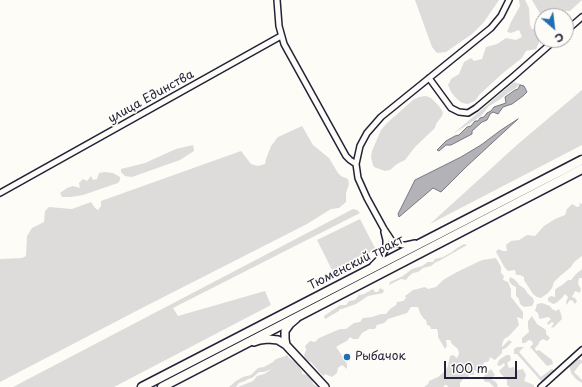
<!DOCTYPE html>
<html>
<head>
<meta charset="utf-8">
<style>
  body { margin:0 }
  #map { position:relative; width:582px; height:387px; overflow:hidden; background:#fdfcf7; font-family:"Playpen Sans",sans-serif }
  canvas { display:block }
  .north { position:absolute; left:534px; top:8px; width:40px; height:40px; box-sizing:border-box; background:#fdfcf7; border:1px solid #a5a5ac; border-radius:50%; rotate:152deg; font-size:11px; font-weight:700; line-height:16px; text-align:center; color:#22223b }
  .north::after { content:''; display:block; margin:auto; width:14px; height:18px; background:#1f6fb2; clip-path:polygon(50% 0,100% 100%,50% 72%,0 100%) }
  .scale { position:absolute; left:444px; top:361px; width:73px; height:18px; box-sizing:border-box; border:2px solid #22223b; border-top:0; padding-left:5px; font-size:12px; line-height:14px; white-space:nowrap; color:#22223b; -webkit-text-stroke:3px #fdfcf7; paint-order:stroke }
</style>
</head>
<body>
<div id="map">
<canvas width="582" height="387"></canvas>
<div class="north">С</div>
<div class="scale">100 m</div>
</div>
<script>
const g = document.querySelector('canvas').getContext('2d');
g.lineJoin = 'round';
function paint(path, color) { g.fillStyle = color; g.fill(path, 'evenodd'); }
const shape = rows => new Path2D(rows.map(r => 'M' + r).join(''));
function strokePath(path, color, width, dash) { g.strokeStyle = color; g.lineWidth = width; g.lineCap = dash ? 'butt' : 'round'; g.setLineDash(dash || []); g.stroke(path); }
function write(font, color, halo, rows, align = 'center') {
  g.font = font + ' "Playpen Sans",sans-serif'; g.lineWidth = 3.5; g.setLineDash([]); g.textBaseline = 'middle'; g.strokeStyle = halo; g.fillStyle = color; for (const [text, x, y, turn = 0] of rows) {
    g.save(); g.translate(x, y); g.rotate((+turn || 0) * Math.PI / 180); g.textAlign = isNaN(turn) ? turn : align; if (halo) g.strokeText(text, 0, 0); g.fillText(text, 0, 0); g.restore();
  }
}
paint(shape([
  [415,0,499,0,484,22,472,34,446,52,437,53,432,47],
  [519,0,525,0,529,8,530,25,532,29,540,28,542,33,542,36,536,49,526,51,522,58,503,73,480,94,475,101,468,104,462,103,457,99,451,92,448,85,451,79,459,74,464,62,471,58,474,61,482,59,486,47,497,44,506,38,516,40,522,37,519,30,511,33,507,32,511,22,520,6],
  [532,0,582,0,570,11,565,11,567,19,566,19,566,16,542,16,542,17],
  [514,82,520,84,516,88,508,93,499,100,489,106,481,116,453,134],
  [582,90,582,145,430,224,518,144],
  [426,96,431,98,439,106,443,112,442,116,436,124,435,128,415,147,405,160,397,164,390,170,385,171,374,167,373,165,371,157,372,151,381,130,387,123,413,100,419,97],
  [302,126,313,145,329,158,338,173,341,176,348,179,349,184,346,193,346,202,339,208,331,209,307,224,144,307,0,382,0,259,22,258,26,256,27,236,32,228,44,222,45,211,49,207,72,209,91,202,95,208,98,210,101,206,101,201,241,151,251,164,258,166,265,164,266,159,271,146,278,137],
  [193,145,194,151,180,160,132,177,125,176,121,172,121,169,145,163,176,149],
  [105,172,113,173,120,177,120,180,118,183,83,195,71,197,62,197,60,193,67,188,73,186,80,188,79,183,83,179,87,181,91,176,93,180,97,179,99,173],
  [579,203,582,204,582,256,574,262,571,267,559,277,554,282,552,288,548,293,541,298,537,297,533,294,524,280,524,277,520,275,516,275,515,270,508,271,505,268,496,252,498,249,503,251,507,251,506,245,511,241,519,240,527,235,535,236,544,226,555,219,565,215,567,209,572,204,577,207,580,206],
  [353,209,357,210,360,213,173,308,178,316,265,291,271,305,114,387,13,387],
  [360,219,376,250,333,272,317,240],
  [464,244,467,245,439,261,436,262,431,266,423,268,418,272,413,273,409,276,406,280,401,279,389,285,390,282,403,276,412,269,422,266,428,262,433,262,435,259,443,257,452,252,457,248],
  [496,258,501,267,501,273,504,276,503,280,508,282,511,289,511,297,523,312,523,319,517,317,519,325,509,336,504,339,502,345,502,347,509,340,512,342,506,348,502,350,502,353,495,360,490,357,489,361,483,363,485,368,479,373,474,370,474,375,469,375,468,379,464,378,460,383,460,387,448,387,447,385,445,385,443,387,424,387,428,384,429,381,438,377,444,372,448,366,450,356,453,355,457,358,459,354,458,349,452,344,450,340,446,340,447,346,445,349,438,337,438,333,437,329,431,329,430,326,427,325,426,320,424,319,420,313,418,307,411,307,407,313,388,319,384,323,377,325,375,329,369,329,362,333,358,339,353,339,350,337,347,341,341,344,336,347,343,357,347,364,347,369,342,365,338,368,337,373,332,377,325,374,324,376,321,374,312,363,305,359,304,355,306,350,305,346,310,341,315,342,319,338,340,329,346,329,354,323,360,322,363,318,372,317,381,314,386,314,390,309,396,305,397,302,403,301,406,298,405,296,413,290,425,287,428,289,436,287,443,280,455,273,482,260],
  [582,269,582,278,579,278,578,284,581,289,580,293,575,291,572,297,575,298,577,301,575,304,572,300,569,301,567,305,566,302,568,297,565,294,562,298,556,303,553,304,548,301,548,298,551,296,555,297,555,290,557,288,562,285,568,280,571,280,576,274],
  [510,277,514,279,518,283,519,285,525,289,528,294,533,298,534,302,532,306,524,307,520,304,519,299,516,296,516,287,512,285,509,281],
  [380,288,384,290,383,293,368,296,356,304,342,309,340,309,339,311,325,319,324,316,340,305,346,305,349,301,355,300,359,295,364,294,373,289,375,292,378,292],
  [542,303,550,306,552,309,556,311,559,309,561,314,562,319,554,327,551,328,554,323,552,322,548,325,547,323,551,319,548,317,540,319,539,318,538,313,535,311,537,304],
  [532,316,537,324,546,330,546,334,550,338,547,341,543,339,540,341,538,345,535,348,536,351,539,350,543,353,552,360,553,364,547,366,530,347,533,344,532,341,529,340,525,343,522,343,522,338,529,332,528,327,528,321],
  [517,347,524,347,519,352,541,377,550,370,552,369,555,371,546,380,541,381,517,354,514,354,514,349],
  [288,355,288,357,297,364,302,371,302,374,307,375,312,379,313,384,318,387,238,387,253,381,257,376,264,374,272,369,264,372,259,372,252,378,248,379,245,381,239,383,236,387,229,387,236,381,243,377,251,375,258,368,264,367,273,362,276,359],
  [506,355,510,355,511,360,507,363,509,368,514,367,515,372,518,370,523,369,526,375,524,381,534,385,534,387,510,387,507,385,507,380,501,374,499,371,505,365,504,363,500,366,497,365,499,360],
  [576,359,582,360,582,364,581,363,574,372,582,380,582,383,576,379,571,373,569,364],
  [491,369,495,375,491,379,496,382,498,386,497,387,494,387,489,382,485,382,483,378,486,373]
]), '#dddcdb');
const water = shape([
  [520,85,524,86,527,92,523,96,512,104,503,107,498,114,493,112,490,114,487,120,482,122,472,131,472,134,451,145,446,145,439,151,437,150,446,141,455,136,459,135,467,127,471,126,475,121,478,121,480,118,484,117,487,113,491,111,494,107,506,103,505,97,515,90,518,89,520,85],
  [518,119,466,167,441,192,433,188,399,217,398,214,415,180,461,157,481,145,501,130,518,119]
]);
paint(water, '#b2b2b7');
strokePath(water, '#787885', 1);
const street = shape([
  [277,0,279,26,284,44,346,156,350,160,356,164],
  [566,31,582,17],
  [429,78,451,108,459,112,468,113,476,108,514,76,555,40],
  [0,193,281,36],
  [415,243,406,245,403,245,396,243,392,241,384,229,367,198,358,178,356,164,360,146,367,133,381,117,491,28,501,16,509,0],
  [373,265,382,256,386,248,386,240,384,232],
  [541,387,582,350]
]);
const secondary = shape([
  [254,342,260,340,268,339,278,340,286,345,325,387],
  [286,345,285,339,285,331,290,324,296,319]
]);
const primary = shape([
  [142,387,582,160],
  [162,387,582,169]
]);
strokePath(street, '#22223b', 8);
strokePath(secondary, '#22223b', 10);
strokePath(primary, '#22223b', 11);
strokePath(street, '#fdfcf7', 5);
strokePath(secondary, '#fdfcf7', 7);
strokePath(primary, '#fdfcf7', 8);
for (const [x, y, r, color] of [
  [347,357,4,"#1f6fb2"]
]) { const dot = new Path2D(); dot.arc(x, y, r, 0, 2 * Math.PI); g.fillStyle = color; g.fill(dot); strokePath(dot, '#fdfcf7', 1.5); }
write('12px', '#22223b', '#fdfcf7', [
  ["улица Единства",151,97,-29],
  ["Тюменский тракт",356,263,-27]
]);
write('12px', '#22223b', '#fdfcf7', [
  ["Рыбачок",355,357]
], 'left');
</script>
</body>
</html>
